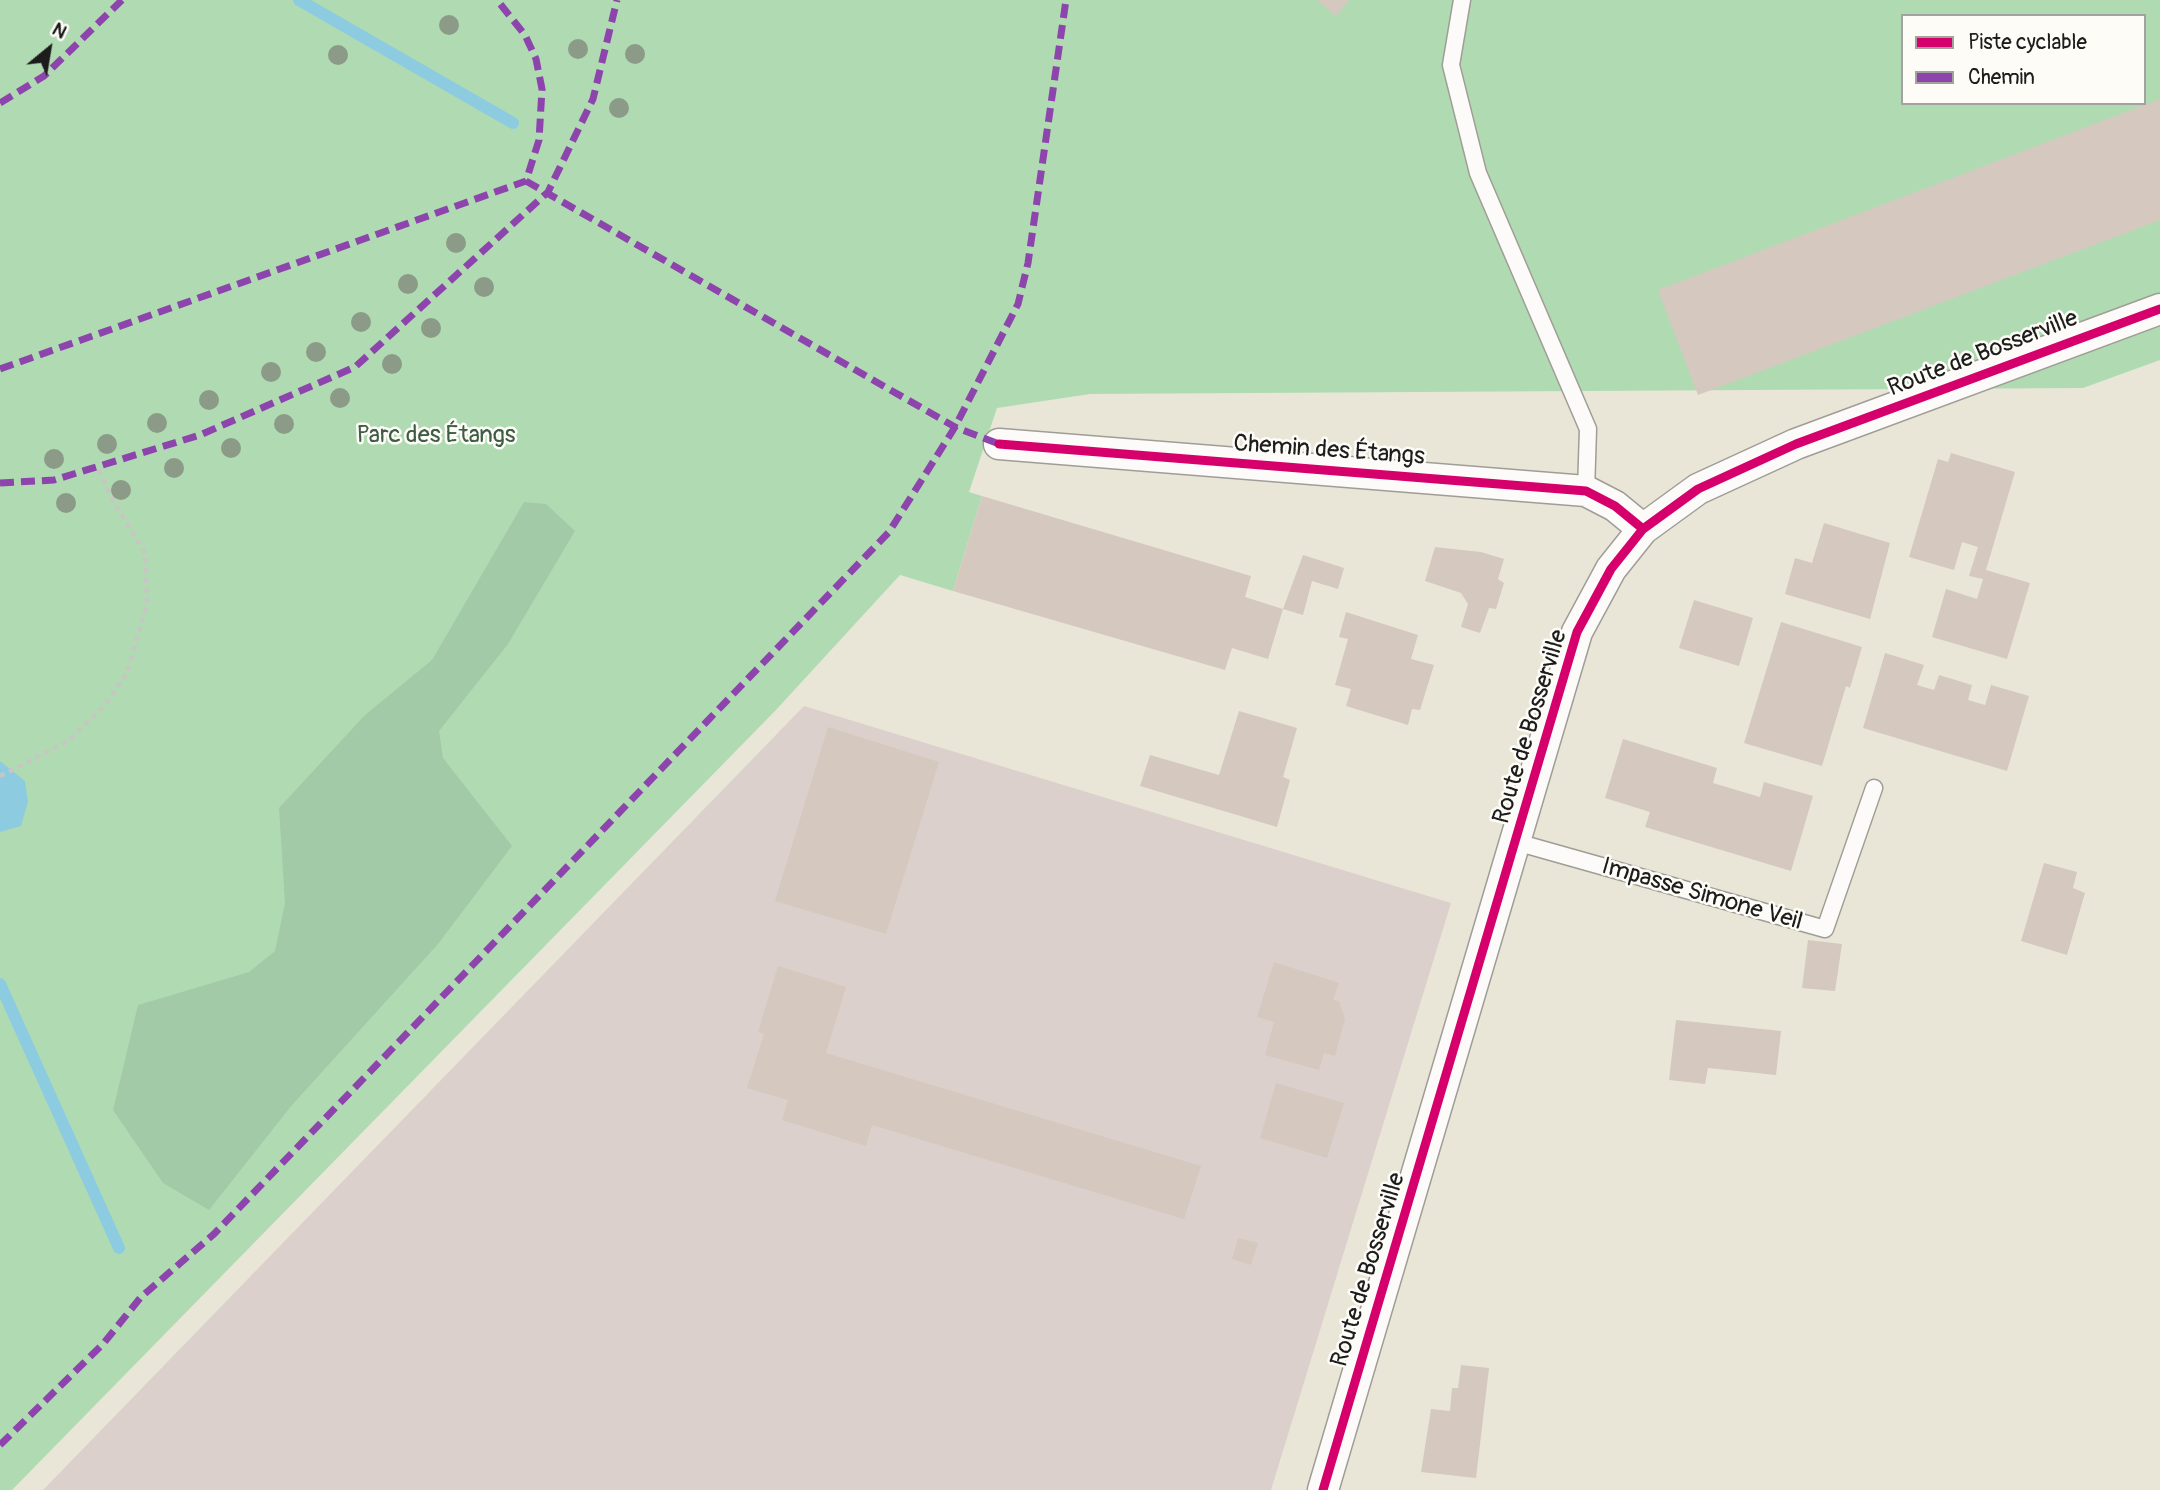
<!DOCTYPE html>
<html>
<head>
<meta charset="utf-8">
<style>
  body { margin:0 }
  #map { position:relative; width:2160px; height:1490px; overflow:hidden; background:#e9e6d8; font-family:Pangolin,sans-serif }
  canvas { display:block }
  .legend { position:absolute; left:1901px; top:14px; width:245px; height:91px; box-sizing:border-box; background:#fdfcf7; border:2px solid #a3a29f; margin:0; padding:9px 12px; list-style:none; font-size:21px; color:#1c1c1c }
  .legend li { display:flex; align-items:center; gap:14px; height:35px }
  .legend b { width:35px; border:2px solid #a3a29f }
  .north { position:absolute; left:14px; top:14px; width:70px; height:70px; -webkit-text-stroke:5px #fdfcf7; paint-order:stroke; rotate:30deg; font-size:19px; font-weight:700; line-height:28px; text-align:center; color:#1c1c1c }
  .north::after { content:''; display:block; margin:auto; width:24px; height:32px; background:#1c1c1c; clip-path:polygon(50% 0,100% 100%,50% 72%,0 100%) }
</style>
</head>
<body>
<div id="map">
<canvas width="2160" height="1490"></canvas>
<ul class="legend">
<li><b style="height:9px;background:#d6006c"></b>Piste cyclable</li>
<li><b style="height:9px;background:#8e44ad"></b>Chemin</li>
</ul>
<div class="north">N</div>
</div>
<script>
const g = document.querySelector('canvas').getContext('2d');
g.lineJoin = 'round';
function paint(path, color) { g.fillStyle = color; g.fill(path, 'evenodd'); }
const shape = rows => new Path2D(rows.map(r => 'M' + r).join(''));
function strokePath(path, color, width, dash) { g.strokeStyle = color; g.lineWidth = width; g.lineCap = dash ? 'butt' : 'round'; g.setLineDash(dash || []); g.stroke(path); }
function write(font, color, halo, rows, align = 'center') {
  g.font = font + ' Pangolin,sans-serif'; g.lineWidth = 5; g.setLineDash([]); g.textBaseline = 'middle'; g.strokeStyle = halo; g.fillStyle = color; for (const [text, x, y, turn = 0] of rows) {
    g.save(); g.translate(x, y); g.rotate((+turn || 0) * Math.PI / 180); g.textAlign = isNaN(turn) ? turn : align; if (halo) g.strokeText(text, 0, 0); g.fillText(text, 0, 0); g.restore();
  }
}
paint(shape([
  [804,706,1451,903,1271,1490,43,1490]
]), '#dcd0cc');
paint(shape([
  [0,0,2160,0,2160,360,2083,388,1090,394,997,408,969,492,982,496,953,591,900,575,775,711,12,1490,0,1490],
  [1903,16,2144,16,2144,103,1903,103]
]), '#b0dbb2');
paint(shape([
  [524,502,546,504,575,531,508,644,439,731,443,758,512,846,438,944,292,1105,209,1210,163,1183,113,1110,138,1005,249,972,275,951,285,903,279,808,365,715,432,660]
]), '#a2caa6');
paint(shape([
  [0,761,25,781,28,802,21,826,0,832]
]), '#8dcce0');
strokePath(shape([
  [299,0,513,123],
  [0,984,119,1248]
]), '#8dcce0', 12);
paint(shape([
  [1317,0,1349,0,1336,16],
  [2160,99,2160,220,1698,395,1658,290],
  [1951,453,2015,472,1986,570,2030,583,2007,659,1932,637,1946,589,1977,599,1983,579,1969,576,1978,547,1962,542,1954,570,1909,557,1938,459,1948,462],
  [982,496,1251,576,1245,597,1283,609,1303,555,1344,568,1338,589,1312,581,1303,615,1283,609,1268,659,1232,648,1225,670,953,591],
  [1824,523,1890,543,1870,619,1785,594,1795,558,1812,563],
  [1435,547,1481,552,1504,559,1498,579,1504,583,1496,609,1489,608,1480,633,1461,627,1468,604,1461,593,1425,581],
  [1694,600,1753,618,1739,666,1679,648],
  [1346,612,1418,635,1411,659,1434,665,1420,710,1412,709,1408,725,1346,706,1351,689,1335,685,1348,639,1339,637],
  [1781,622,1862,647,1850,688,1846,686,1822,766,1744,743],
  [1885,653,1924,665,1917,685,1934,690,1939,675,1972,685,1968,700,1985,705,1991,685,2029,696,2007,771,1863,728],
  [1239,711,1297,728,1283,777,1290,780,1277,827,1140,786,1150,755,1219,775],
  [828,727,939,762,886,934,775,901],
  [1623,739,1717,768,1713,783,1760,797,1764,782,1813,796,1791,871,1645,827,1650,812,1605,798],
  [2044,863,2077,872,2073,888,2085,893,2067,955,2021,941],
  [1808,940,1842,944,1835,991,1802,988],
  [1274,962,1339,983,1333,1000,1339,1001,1345,1019,1335,1056,1324,1053,1319,1070,1265,1055,1274,1022,1257,1017],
  [778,966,846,987,826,1053,1201,1166,1184,1219,872,1125,866,1146,782,1120,788,1100,747,1088,764,1034,758,1032],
  [1676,1020,1781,1031,1776,1075,1708,1068,1705,1084,1669,1080],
  [1276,1083,1344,1103,1327,1158,1260,1138],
  [1238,1238,1258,1243,1251,1265,1232,1259],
  [1461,1365,1489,1368,1476,1478,1421,1472,1431,1409,1450,1411,1452,1388,1458,1388]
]), '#d5c8be');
const lane = shape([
  [1462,0,1451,65,1478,173,1588,429,1586,491],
  [1516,842,1825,929,1874,788]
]);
const street = shape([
  [999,444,1586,491,1615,506,1643,529],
  [1323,1490,1577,632,1611,569,1643,529,1698,489,1796,444,2160,309]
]);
strokePath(lane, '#9f9d95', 19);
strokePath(street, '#9f9d95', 33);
strokePath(shape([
  [0,776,68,741,105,705,127,673,147,604,145,553,113,501,98,468]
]), '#c6c6c3', 4.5, [5, 5]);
strokePath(lane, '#fcfbf9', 16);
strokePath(street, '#fcfbf9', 30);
strokePath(shape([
  [0,103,44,76,122,0],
  [526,181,955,427,999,444],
  [0,369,526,181,539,140,542,89,536,59,525,35,497,0],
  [0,483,54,480,200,435,355,367,548,192,593,99,617,0],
  [0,1445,103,1344,141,1297,214,1234,889,532,955,427,1018,304,1028,263,1066,0]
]), '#8e44ad', 7, [14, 7]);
strokePath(shape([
  [999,444,1586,491,1615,506,1643,529],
  [1323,1490,1577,632,1611,569,1643,529,1698,489,1796,444,2160,309]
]), '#d6006c', 9);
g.fillStyle = '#8c9a88';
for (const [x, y] of [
  [449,25],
  [578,49],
  [635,54],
  [338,55],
  [619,108],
  [456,243],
  [408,284],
  [484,287],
  [361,322],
  [431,328],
  [316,352],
  [392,364],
  [271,372],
  [340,398],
  [209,400],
  [157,423],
  [284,424],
  [107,444],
  [231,448],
  [54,459],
  [174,468],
  [121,490],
  [66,503]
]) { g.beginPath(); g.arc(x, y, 10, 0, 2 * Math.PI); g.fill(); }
write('24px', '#1c1c1c', '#fdfcf7', [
  ["Route de Bosserville",1983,354,-21],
  ["Chemin des Étangs",1329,451,4],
  ["Route de Bosserville",1531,727,-73],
  ["Impasse Simone Veil",1702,895,16],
  ["Route de Bosserville",1369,1270,-73]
]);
write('24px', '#3f5c46', '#fdfcf7', [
  ["Parc des Étangs",436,436]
]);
</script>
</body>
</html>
